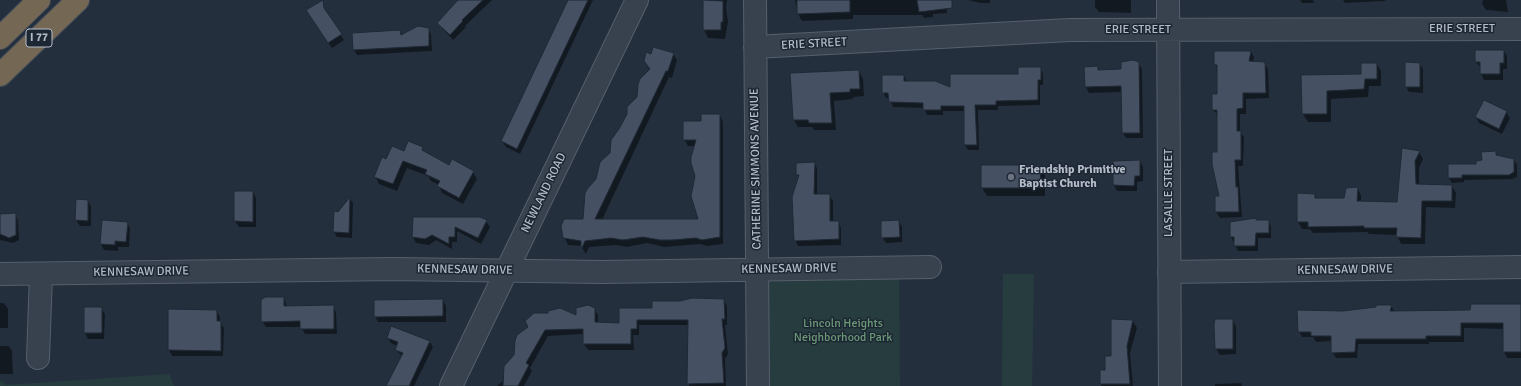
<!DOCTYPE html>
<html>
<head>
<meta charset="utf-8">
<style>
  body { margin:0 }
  canvas { display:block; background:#242f3e }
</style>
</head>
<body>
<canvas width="1521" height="386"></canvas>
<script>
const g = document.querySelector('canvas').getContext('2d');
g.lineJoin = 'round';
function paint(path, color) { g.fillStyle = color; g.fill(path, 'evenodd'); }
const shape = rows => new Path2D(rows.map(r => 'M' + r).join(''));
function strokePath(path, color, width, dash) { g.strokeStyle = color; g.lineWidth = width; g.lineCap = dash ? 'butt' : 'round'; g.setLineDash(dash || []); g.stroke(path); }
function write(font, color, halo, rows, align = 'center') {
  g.font = font + ' Signika,sans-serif'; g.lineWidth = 3; g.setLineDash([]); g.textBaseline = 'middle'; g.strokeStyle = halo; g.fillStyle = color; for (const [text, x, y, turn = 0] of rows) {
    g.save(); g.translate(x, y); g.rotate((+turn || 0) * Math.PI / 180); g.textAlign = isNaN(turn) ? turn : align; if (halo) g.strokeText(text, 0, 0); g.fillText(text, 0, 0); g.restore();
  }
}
paint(shape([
  [1003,274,1034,274,1032,386,1002,386],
  [899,275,900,386,765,386,764,277],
  [169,374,174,386,0,386,0,380,7,385]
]), '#263c3f');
paint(shape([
  [459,0,492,0,465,26,466,27,453,40,438,23],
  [569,0,593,0,520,154,506,147,502,141],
  [704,0,727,0,726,7,728,22,725,39,708,38,704,30],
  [795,0,946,0,947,13,933,14,933,17,924,18,922,15,853,15,853,19,802,21,798,14],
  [968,0,990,0,990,3,980,3],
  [1095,0,1131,0,1131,13,1099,12,1095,7],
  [1300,0,1313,0,1314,3,1302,3],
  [1343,0,1385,0,1385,1,1345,3],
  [1483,0,1506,0,1508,12,1486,10,1482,4],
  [322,1,326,13,344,40,332,48,311,16],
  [428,29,431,34,432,51,357,55,354,50,400,31,402,35],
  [1504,51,1507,56,1507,69,1503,69,1503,80,1484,80,1481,74,1481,68,1476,62],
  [1251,52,1254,57,1253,62,1264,63,1268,69,1269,98,1246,99,1246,114,1240,114,1240,132,1244,137,1243,166,1238,166,1242,217,1220,218,1216,212,1216,197,1220,197,1218,115,1213,110,1218,95,1218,70,1215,64],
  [673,54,677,60,672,78,669,77,602,220,699,220,695,146,688,146,684,139,702,122,720,115,723,122,723,244,707,246,700,244,664,247,647,243,627,247,616,245,589,247,586,254,581,246,568,245,562,232,564,220,584,220,597,180,650,70,645,61,652,55],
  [1138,63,1142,69,1143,138,1126,138,1123,133,1123,92,1089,93,1086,87,1085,68,1097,67,1100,71,1122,70],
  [1377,64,1381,71,1381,86,1369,86,1368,97,1331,99,1331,122,1308,122,1303,114,1302,76,1362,75],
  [1420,64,1423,69,1423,93,1409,92,1406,87],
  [1040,68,1043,73,1043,85,1040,85,1040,105,998,106,998,110,978,110,979,150,968,150,965,145,965,111,943,111,943,115,927,115,924,108,893,107,889,98,886,98,883,92,904,76,907,81,951,89,1019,75],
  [859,71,863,79,864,96,853,97,853,99,834,101,836,130,814,130,812,127,798,127,794,120],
  [1506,112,1510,118,1502,134,1479,123,1476,117],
  [422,148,426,154,449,166,473,172,477,179,463,204,442,193,439,185,431,181,428,176,407,168,397,191,379,184,375,176,387,160,405,152],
  [1403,150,1419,152,1423,159,1419,168,1419,185,1452,186,1456,193,1455,208,1426,207,1425,244,1401,244,1397,235,1369,234,1367,232,1313,233,1310,229,1302,229,1298,222,1315,195,1317,199,1345,199,1357,188,1361,195,1361,202,1398,203],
  [1495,152,1498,156,1514,160,1517,165,1517,177,1512,179,1464,180,1464,182,1452,183,1449,178,1477,165],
  [1140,161,1143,167,1143,181,1137,182,1137,191,1117,191,1114,185],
  [814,163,817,168,817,195,829,195,833,201,833,222,838,222,841,228,841,245,798,246,795,240,799,178,797,175],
  [1040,166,1045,174,1045,196,987,196,982,188],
  [235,192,253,192,256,198,256,227,239,227,235,221],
  [350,199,353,203,352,238,337,237,334,232,338,213],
  [88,201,91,206,91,226,80,226,76,220],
  [15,214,18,220,19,240,13,243,0,240,0,215],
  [414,218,486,221,490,227,481,244,457,231,457,242,452,242,452,249,436,240,429,245,416,243,413,237],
  [103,221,127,223,130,228,129,247,118,247,118,251,104,250,101,244],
  [899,221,902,227,902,242,886,243,882,237],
  [1256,221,1268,221,1271,226,1271,238,1258,238,1258,251,1238,251,1231,237],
  [284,298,287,307,333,306,336,312,337,334,305,334,301,327,266,327,262,321],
  [443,300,446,306,446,322,378,322,375,316],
  [724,300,727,306,727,325,725,325,728,354,725,359,726,386,689,386,689,325,639,325,639,335,633,335,634,350,588,350,584,344,584,334,548,336,530,368,532,371,524,386,497,386,504,380,515,355,516,341,594,309,598,315,598,323,620,324,653,309],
  [0,303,4,303,8,309,8,328,0,328],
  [1521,305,1521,358,1507,358,1504,352,1504,329,1464,328,1464,342,1429,342,1429,344,1358,344,1357,358,1336,358,1332,352,1332,341,1316,342,1313,337,1302,337,1299,331,1343,312,1391,306,1395,312,1471,311],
  [85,308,101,308,105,314,104,339,88,339,85,333],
  [217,311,220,317,220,322,224,328,223,356,172,356,169,350],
  [1232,320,1236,326,1236,354,1220,355,1216,349],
  [1133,321,1137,328,1130,353,1133,386,1101,386,1101,371,1106,371],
  [388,338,430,342,433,347,414,386,387,386,402,356,396,350,397,346,391,343],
  [0,346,9,346,12,351,13,374,0,374],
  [1241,383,1242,386,1215,386,1215,384]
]), '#0007');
const building = shape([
  [323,0,324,8,342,34,328,43,306,10,323,0],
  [458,0,483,0,462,20,463,21,450,35,437,23,458,0],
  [568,0,588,0,517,149,501,141,568,0],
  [703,0,723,1,723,22,721,22,721,30,703,30,703,0],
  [797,0,850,0,850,12,797,14,797,0],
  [917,0,952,0,952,8,919,12,917,0],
  [418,26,429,28,429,46,353,50,352,33,400,30,401,35,418,26],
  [653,47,674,53,668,71,666,71,595,219,698,219,691,196,695,176,691,163,691,157,696,140,683,140,683,121,701,121,701,114,720,114,720,237,702,240,696,238,672,240,660,240,643,237,623,240,611,238,585,241,582,248,581,247,581,241,563,238,561,226,564,219,583,219,585,193,588,188,596,179,600,162,610,153,611,140,619,129,627,114,627,107,637,97,638,84,640,79,650,69,644,61,646,52,651,54,653,47],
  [1475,50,1504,50,1504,63,1500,63,1500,74,1480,74,1480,62,1475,62,1475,50],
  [1214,51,1251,51,1249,61,1265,62,1266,93,1243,93,1243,108,1237,109,1237,131,1241,131,1241,160,1235,160,1236,187,1238,187,1239,212,1215,212,1215,196,1219,196,1212,164,1212,152,1217,152,1217,110,1212,110,1212,94,1217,94,1217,65,1214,65,1214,51],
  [1133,60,1139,62,1140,133,1122,133,1121,86,1085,87,1084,67,1098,66,1098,70,1121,69,1121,62,1133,60],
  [1405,62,1420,63,1420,87,1405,87,1405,62],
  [1361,63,1377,63,1377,79,1365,79,1364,89,1327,91,1327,114,1302,114,1301,75,1361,74,1361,63],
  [1018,67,1041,67,1041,80,1038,80,1038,100,996,101,996,105,975,105,977,145,964,145,964,106,941,106,941,110,923,110,923,103,889,102,888,93,882,93,882,75,904,75,904,81,935,81,950,87,950,74,1018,74,1018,67],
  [859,70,860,89,850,89,850,92,830,93,832,123,809,123,808,120,793,120,790,73,859,70],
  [1484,100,1507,111,1499,129,1475,117,1484,100],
  [408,141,423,147,422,150,449,165,452,159,474,171,459,198,437,186,440,181,425,174,427,170,403,161,393,184,374,177,382,157,386,159,392,146,404,151,408,141],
  [1402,148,1420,151,1415,161,1416,184,1452,185,1452,201,1422,201,1421,238,1396,237,1397,228,1364,228,1364,226,1308,227,1308,222,1297,222,1297,193,1315,194,1315,198,1344,198,1346,188,1358,187,1357,201,1397,202,1402,148],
  [1496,151,1496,155,1514,159,1514,172,1509,175,1462,175,1462,178,1448,178,1448,164,1476,164,1476,161,1482,160,1481,152,1496,151],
  [1140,160,1140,176,1135,176,1134,186,1113,185,1113,161,1140,160],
  [815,162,814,194,830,194,830,221,839,221,839,239,794,241,792,197,799,175,796,175,796,163,815,162],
  [981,165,1040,165,1041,188,981,188,981,165],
  [234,191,253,191,253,222,234,221,234,191],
  [350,197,349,233,333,232,334,211,338,212,350,197],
  [76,199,88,200,88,221,75,220,76,199],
  [16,213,16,235,9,238,0,234,0,214,16,213],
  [413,217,480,217,487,220,478,238,455,227,455,237,449,237,449,244,432,235,425,239,412,237,413,217],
  [1256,218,1256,220,1269,220,1269,233,1256,233,1255,246,1234,246,1234,237,1230,237,1230,222,1256,218],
  [102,220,128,222,126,242,115,241,115,245,100,244,102,220],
  [899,220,900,237,881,238,881,221,899,220],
  [265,297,284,297,284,306,334,305,334,329,300,329,300,321,261,322,261,300,265,297],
  [692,298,724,299,725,319,722,319,725,348,722,353,724,383,687,384,688,320,637,320,637,329,631,329,631,344,583,344,583,329,545,330,526,363,529,365,518,386,503,386,504,366,514,355,515,341,517,335,528,327,525,321,534,313,548,313,548,311,560,308,576,315,576,308,588,305,595,308,595,322,619,323,619,308,652,308,652,301,680,301,692,298],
  [443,299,443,316,374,317,374,300,443,299],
  [1471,304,1521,304,1521,352,1503,352,1503,323,1461,323,1461,336,1426,336,1426,339,1356,339,1355,352,1331,353,1331,336,1311,336,1311,332,1298,332,1297,310,1343,311,1376,307,1376,305,1392,305,1390,311,1470,310,1471,304],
  [84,307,102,307,102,333,84,333,84,307],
  [168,309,217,310,217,321,221,321,221,351,168,350,168,309],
  [1111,319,1133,320,1127,346,1130,384,1100,384,1100,370,1105,370,1105,356,1111,356,1111,319],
  [1215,319,1233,319,1233,349,1215,349,1214,325,1215,319],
  [391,326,430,341,409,386,386,386,403,353,395,350,398,342,387,338,391,326]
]);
paint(building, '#455162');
strokePath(building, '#1f2835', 1);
const minor = shape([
  [755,0,758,386],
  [1168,0,1170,386],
  [755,47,1070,30,1521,29],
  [1169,272,1521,267],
  [0,274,394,269,602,272,930,267],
  [38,358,41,274],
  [451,386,637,0]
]);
const highway = shape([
  [0,38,39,0],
  [0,75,78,0]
]);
strokePath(minor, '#565f6c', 24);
strokePath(highway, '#434c59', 24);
strokePath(minor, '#38414e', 22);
strokePath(highway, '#746855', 22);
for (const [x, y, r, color] of [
  [1011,177,4,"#6b7280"]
]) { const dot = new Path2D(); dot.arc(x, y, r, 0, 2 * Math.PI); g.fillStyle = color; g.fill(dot); strokePath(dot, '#1d2633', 1.5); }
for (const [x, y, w] of [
  [39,38,26]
]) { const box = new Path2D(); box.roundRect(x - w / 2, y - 9, w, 18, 3); g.fillStyle = '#1d2633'; g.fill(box); strokePath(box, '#b4bcc9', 1); }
write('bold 11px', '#b4bcc9', null, [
  ["I 77",39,38]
]);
write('12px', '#b4bcc9', '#1d2633', [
  ["ERIE STREET",1462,29],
  ["ERIE STREET",1138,30],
  ["ERIE STREET",814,44,-3],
  ["CATHERINE SIMMONS AVENUE",756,169,-91],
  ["NEWLAND ROAD",544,193,-64],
  ["LASALLE STREET",1169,193,-90],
  ["KENNESAW DRIVE",789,269,-1],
  ["KENNESAW DRIVE",465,270,1],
  ["KENNESAW DRIVE",1345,270,-1],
  ["KENNESAW DRIVE",141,272,-1]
]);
write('bold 12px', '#b4bcc9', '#1d2633', [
  ["Friendship Primitive",1019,170],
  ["Baptist Church",1019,184]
], 'left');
write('12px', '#6b9a76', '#1d2633', [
  ["Lincoln Heights",843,324],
  ["Neighborhood Park",843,338]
]);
</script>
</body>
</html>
